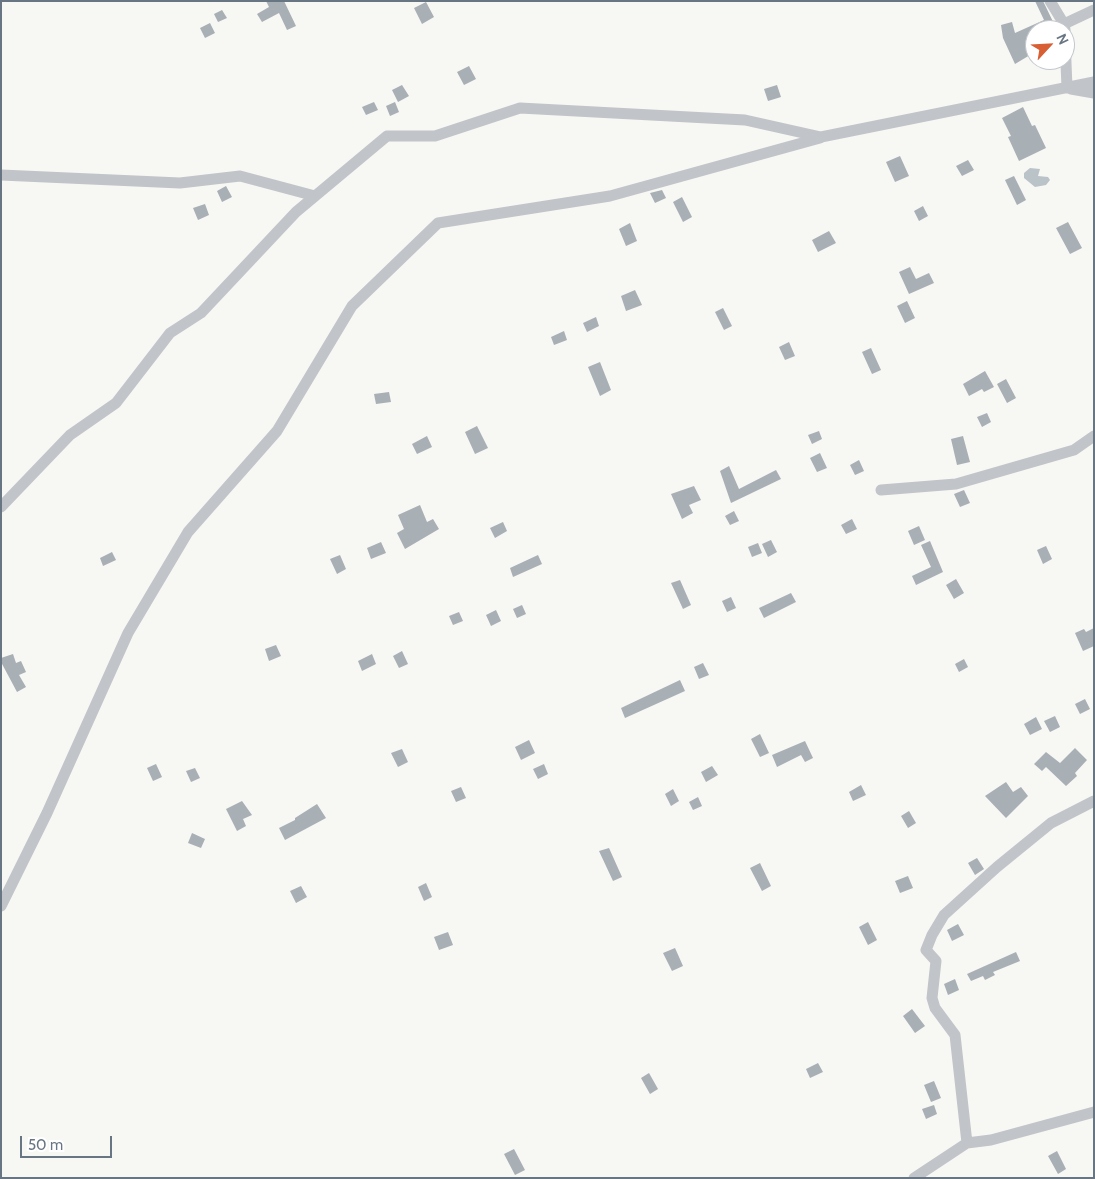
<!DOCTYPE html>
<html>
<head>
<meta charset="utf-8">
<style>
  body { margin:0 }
  #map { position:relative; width:1095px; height:1179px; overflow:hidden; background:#f7f7f4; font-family:Cabin,sans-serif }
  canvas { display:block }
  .frame { position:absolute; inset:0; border:2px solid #687683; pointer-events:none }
  .north { position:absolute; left:1025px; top:20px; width:50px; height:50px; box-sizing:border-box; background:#fff; border:1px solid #c3c8cd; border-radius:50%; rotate:65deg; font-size:14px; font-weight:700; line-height:20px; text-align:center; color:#687683 }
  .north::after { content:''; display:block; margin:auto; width:18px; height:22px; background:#d85f33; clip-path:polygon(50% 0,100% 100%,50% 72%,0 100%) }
  .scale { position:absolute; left:20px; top:1136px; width:92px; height:22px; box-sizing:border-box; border:2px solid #687683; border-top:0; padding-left:6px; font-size:15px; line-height:18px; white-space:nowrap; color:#687683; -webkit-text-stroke:4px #fff; paint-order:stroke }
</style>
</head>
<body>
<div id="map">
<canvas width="1095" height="1179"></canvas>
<div class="frame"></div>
<div class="north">N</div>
<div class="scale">50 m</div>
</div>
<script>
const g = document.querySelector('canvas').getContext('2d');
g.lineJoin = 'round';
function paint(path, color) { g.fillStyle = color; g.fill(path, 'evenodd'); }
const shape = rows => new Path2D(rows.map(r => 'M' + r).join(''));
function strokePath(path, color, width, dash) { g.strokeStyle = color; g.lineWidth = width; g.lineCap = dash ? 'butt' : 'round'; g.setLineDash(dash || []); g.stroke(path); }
paint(shape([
  [1030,168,1040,169,1038,176,1048,177,1050,180,1046,185,1035,187,1024,178,1024,173]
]), '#bac3c8');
paint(shape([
  [266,1,284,1,296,26,287,30,279,13,262,22,257,14,269,7],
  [1035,1,1043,1,1057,30,1035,30,1035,52,1015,64,1003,38,1001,25,1012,22,1015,33,1044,20],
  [426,2,434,17,422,24,414,8],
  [222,10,227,18,218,22,214,14],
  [210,23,215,33,205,38,200,28],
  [469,66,476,79,464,85,457,72],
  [402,85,409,96,398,102,392,90],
  [777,85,781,97,768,101,764,89],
  [374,102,378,110,366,115,362,107],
  [395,102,399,112,390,116,386,106],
  [1023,107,1032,126,1035,125,1046,148,1019,161,1008,137,1011,136,1002,118],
  [900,156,909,176,895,182,886,162],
  [968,160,974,170,962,176,956,166],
  [1014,176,1026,200,1017,205,1005,180],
  [226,186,232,197,222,202,217,191],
  [662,190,666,198,655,203,650,193],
  [682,197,692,217,683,222,673,202],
  [205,204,209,215,198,220,193,208],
  [923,206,928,216,919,221,914,211],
  [1068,222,1082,248,1070,254,1056,228],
  [630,223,637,241,626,246,619,229],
  [829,231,836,243,818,252,812,240],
  [910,267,916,279,929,273,934,283,909,294,899,272],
  [635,290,642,305,626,311,621,296],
  [907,301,915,318,905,323,897,306],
  [723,308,732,326,724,330,715,312],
  [596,317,599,326,587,332,583,323],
  [564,331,567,340,554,345,551,337],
  [789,342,795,356,785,360,779,347],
  [871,348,881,370,872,374,862,352],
  [600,362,611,390,600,396,588,367],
  [985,371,994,387,984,392,982,389,969,396,963,384],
  [1006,379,1016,398,1007,403,997,384],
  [389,392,391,402,376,404,374,394],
  [987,413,991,422,982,427,977,417],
  [477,426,488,448,475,454,465,432],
  [819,431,822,439,812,444,808,435],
  [427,436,432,447,417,454,412,444],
  [963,436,970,462,957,465,951,439],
  [820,453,827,468,817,472,810,458],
  [859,460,864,471,855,475,850,465],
  [729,466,739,489,776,470,781,479,731,503,720,471],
  [694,486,701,500,689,505,693,513,682,519,671,494],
  [964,490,970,503,960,507,954,494],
  [420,505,427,522,433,519,439,529,405,549,397,533,404,529,398,515],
  [734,511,739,521,730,525,725,516],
  [852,519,857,529,846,534,841,525],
  [503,522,507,531,495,538,490,528],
  [919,526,925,540,914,545,908,531],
  [771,540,777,552,768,557,762,544],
  [930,541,943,572,916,585,912,576,931,567,921,545],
  [381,542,386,553,371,559,367,548],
  [758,543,762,553,752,557,748,547],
  [1046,546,1052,559,1043,564,1037,550],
  [112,552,116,560,103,566,100,558],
  [340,555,346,569,337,574,330,559],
  [538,555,542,564,513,577,510,568],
  [956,579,964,593,954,599,946,585],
  [680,580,691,605,683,609,671,583],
  [791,593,796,602,764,618,759,608],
  [731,597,736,608,727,612,722,601],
  [522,605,526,614,517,618,513,609],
  [496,610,501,621,491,626,486,615],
  [459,612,463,621,453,625,449,616],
  [1094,628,1094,646,1083,651,1075,633,1084,629,1086,632],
  [276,645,281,656,269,661,265,649],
  [402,651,408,664,399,668,393,656],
  [13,654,16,663,21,661,26,672,19,675,26,687,17,692,1,662,1,658],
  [372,654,376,664,362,671,358,661],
  [964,659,968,667,959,672,955,664],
  [703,663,709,675,699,679,694,667],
  [680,680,685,691,625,718,621,708],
  [1085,699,1090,709,1080,714,1075,704],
  [1055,716,1060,727,1050,732,1044,721],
  [1036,717,1042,729,1030,735,1024,724],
  [760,734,769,753,760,757,751,739],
  [529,740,535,753,521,760,515,747],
  [805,741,813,758,805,762,801,755,777,767,772,755],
  [1075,748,1087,760,1075,773,1077,776,1066,786,1046,767,1042,771,1034,764,1046,752,1060,763],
  [402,749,408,762,398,767,391,753],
  [156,764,162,777,153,781,147,768],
  [544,764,548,774,538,779,533,769],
  [712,766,718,775,706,782,701,772],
  [195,768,200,778,191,782,186,771],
  [1006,782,1013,792,1021,787,1028,796,1006,818,985,796],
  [861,785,866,795,853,801,849,792],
  [461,787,466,798,456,802,451,791],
  [673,789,679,801,671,806,665,794],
  [698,797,702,806,693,810,689,802],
  [242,801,252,815,243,819,246,826,237,831,226,809],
  [317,804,326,818,285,840,279,828,295,820,295,818],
  [909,811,916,823,908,828,901,816],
  [192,833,205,839,201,848,188,843],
  [609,848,622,877,613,881,599,851],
  [977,858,984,869,975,875,968,863],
  [760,863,771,886,762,891,750,868],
  [908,876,913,888,900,893,895,881],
  [426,883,432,897,424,901,418,887],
  [301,886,307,897,296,903,290,891],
  [868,922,877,940,868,945,859,927],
  [958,924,964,935,952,941,947,930],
  [448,932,453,945,439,950,434,937],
  [675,948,683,966,672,971,663,953],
  [1016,952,1020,961,993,972,995,975,985,980,983,976,971,981,967,974],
  [955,979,959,990,948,995,944,984],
  [912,1009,925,1026,915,1033,903,1016],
  [818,1063,823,1072,810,1078,806,1069],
  [649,1073,658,1089,650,1094,641,1078],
  [934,1081,941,1098,931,1102,924,1085],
  [934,1105,937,1114,926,1119,922,1109],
  [514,1149,525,1170,515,1175,504,1154],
  [1057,1151,1066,1169,1058,1174,1048,1156]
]), '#a8afb5');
strokePath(shape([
  [1050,1,1064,24,1065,30],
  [1064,24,1094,10],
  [1065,38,1067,88],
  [1071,89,1094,93],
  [1,175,180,183,240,176,315,196],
  [881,490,956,484,1074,450,1094,436],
  [1,507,70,435,116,403,170,333,201,313,296,212,387,136,435,136,520,108,745,120,821,137,1094,82],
  [1,906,47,813,128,633,188,532,277,431,352,306,438,223,610,196,820,138],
  [967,1143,991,1140,1094,1112],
  [914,1178,967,1143,955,1035,935,1008,932,998,936,961,926,950,932,935,944,915,997,867,1051,823,1094,801]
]), '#c1c4c8', 11);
</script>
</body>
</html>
